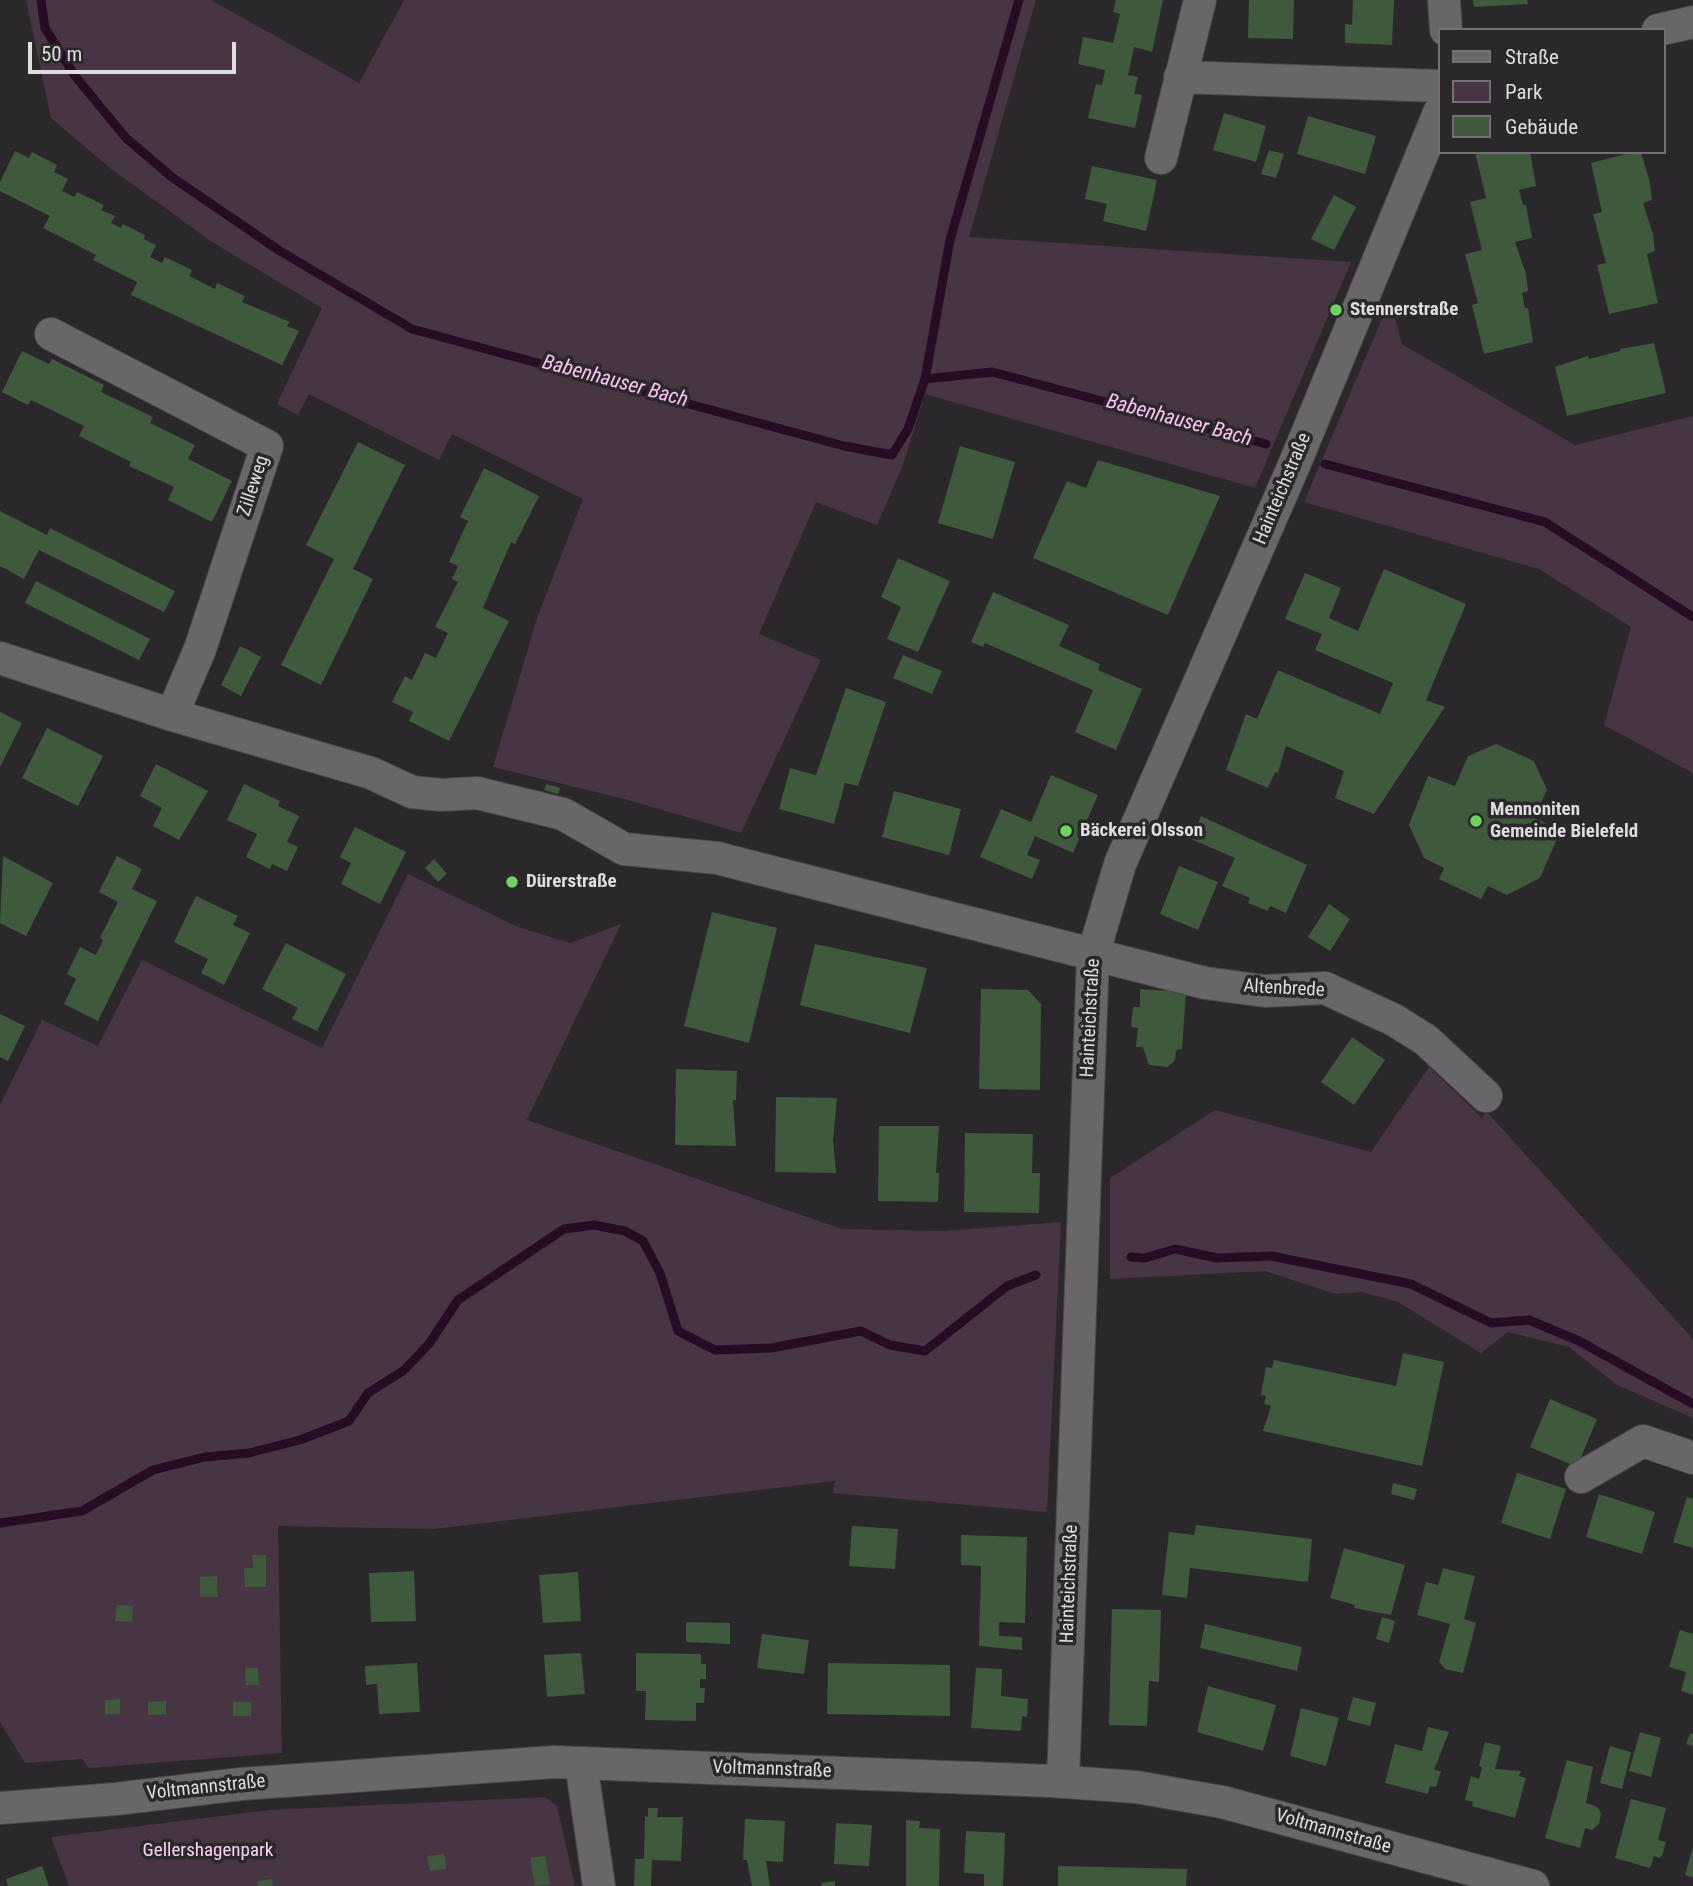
<!DOCTYPE html>
<html>
<head>
<meta charset="utf-8">
<style>
  body { margin:0 }
  #map { position:relative; width:1693px; height:1886px; overflow:hidden; background:#2a282a; font-family:"Roboto Condensed",sans-serif }
  canvas { display:block }
  .legend { position:absolute; left:1438px; top:28px; width:228px; height:126px; box-sizing:border-box; background:#2a282a; border:2px solid #727072; margin:0; padding:9px 12px; list-style:none; font-size:21px; color:#dfdddf }
  .legend li { display:flex; align-items:center; gap:14px; height:35px }
  .legend b { width:35px; border:2px solid #727072 }
  .scale { position:absolute; left:28px; top:42px; width:208px; height:32px; box-sizing:border-box; border:4px solid #dfdddf; border-top:0; padding-left:9px; font-size:21px; line-height:24px; white-space:nowrap; color:#dfdddf; -webkit-text-stroke:5px #2a282a; paint-order:stroke }
</style>
</head>
<body>
<div id="map">
<canvas width="1693" height="1886"></canvas>
<ul class="legend">
<li><b style="height:9px;background:#696669"></b>Straße</li>
<li><b style="height:19px;background:#473544"></b>Park</li>
<li><b style="height:19px;background:#3f593c"></b>Gebäude</li>
</ul>
<div class="scale">50 m</div>
</div>
<script>
const g = document.querySelector('canvas').getContext('2d');
g.lineJoin = 'round';
function paint(path, color) { g.fillStyle = color; g.fill(path, 'evenodd'); }
const shape = rows => new Path2D(rows.map(r => 'M' + r).join(''));
function strokePath(path, color, width, dash) { g.strokeStyle = color; g.lineWidth = width; g.lineCap = dash ? 'butt' : 'round'; g.setLineDash(dash || []); g.stroke(path); }
function write(font, color, halo, rows, align = 'center') {
  g.font = font + ' "Roboto Condensed",sans-serif'; g.lineWidth = 7; g.setLineDash([]); g.textBaseline = 'middle'; g.strokeStyle = halo; g.fillStyle = color; for (const [text, x, y, turn = 0] of rows) {
    g.save(); g.translate(x, y); g.rotate((+turn || 0) * Math.PI / 180); g.textAlign = isNaN(turn) ? turn : align; if (halo) g.strokeText(text, 0, 0); g.fillText(text, 0, 0); g.restore();
  }
}
paint(shape([
  [26,0,211,0,359,83,404,0,1036,0,969,237,1351,262,1255,488,925,394,903,465,877,525,816,502,759,634,821,660,741,833,628,800,493,767,537,618,583,499,452,434,439,460,309,394,298,415,277,404,322,308,212,242,110,168,51,118],
  [1390,300,1402,344,1575,445,1693,416,1693,773,1604,725,1631,627,1539,569,1304,502],
  [408,874,518,927,570,943,621,924,527,1120,842,1229,944,1231,1061,1222,1047,1512,833,1493,835,1481,434,1529,278,1526,282,1753,102,1767,89,1768,82,1759,25,1763,0,1722,0,1105,42,1020,98,1046,142,960,322,1048],
  [1429,1067,1482,1118,1486,1111,1693,1339,1693,1418,1617,1385,1569,1347,1508,1332,1481,1353,1398,1302,1362,1292,1336,1294,1265,1271,1110,1279,1110,1178,1215,1110,1371,1152],
  [545,1797,557,1806,575,1886,69,1886,51,1837,269,1810]
]), '#473544');
strokePath(shape([
  [41,0,45,28,75,76,126,138,173,178,280,251,412,329,844,446,892,455,908,429,925,379,992,372,1266,444],
  [925,379,950,240,1019,0],
  [1325,464,1545,522,1693,617],
  [1131,1257,1145,1258,1175,1249,1217,1258,1271,1256,1411,1284,1491,1323,1529,1320,1579,1341,1693,1404],
  [0,1523,82,1511,153,1470,205,1457,249,1453,300,1440,349,1421,368,1393,403,1371,429,1344,458,1300,564,1229,594,1225,625,1231,643,1241,660,1273,678,1331,715,1350,771,1348,861,1331,890,1345,925,1351,1007,1286,1036,1275]
]), '#260d24', 9);
paint(shape([
  [1116,0,1163,0,1152,52,1134,47,1128,75,1138,77,1134,94,1142,95,1135,128,1088,118,1096,84,1102,85,1105,70,1078,64,1083,37,1113,43,1120,14,1113,12],
  [1249,0,1294,0,1293,39,1248,38],
  [1353,0,1394,0,1392,45,1345,43,1345,24,1352,25],
  [1473,0,1527,0,1528,4,1474,7],
  [1224,113,1266,126,1256,162,1213,150],
  [1308,116,1376,136,1365,174,1297,154],
  [1269,150,1284,154,1276,178,1261,174],
  [15,151,29,158,32,152,57,165,54,172,68,179,62,191,74,197,77,192,104,205,101,210,115,216,111,223,121,228,123,224,145,235,144,239,156,245,150,257,162,263,165,257,192,270,189,276,215,289,217,283,245,296,242,302,290,322,287,326,299,331,282,365,131,295,137,282,93,260,96,255,43,228,50,216,0,191,0,182],
  [1475,152,1530,152,1536,186,1519,190,1523,205,1526,205,1532,238,1515,242,1526,274,1528,291,1522,293,1525,308,1528,308,1533,342,1484,354,1472,305,1478,303,1465,254,1482,250,1470,202,1486,198],
  [1633,152,1641,152,1650,183,1652,200,1643,203,1653,234,1655,251,1647,254,1658,303,1609,314,1597,265,1606,263,1593,214,1602,212,1591,163],
  [1092,166,1157,180,1146,231,1103,221,1107,204,1085,199],
  [1334,195,1356,207,1334,250,1311,239],
  [1654,343,1666,393,1567,416,1555,367,1588,356,1589,359,1620,351,1620,349],
  [22,351,49,364,52,359,104,385,101,392,153,417,150,423,195,445,188,459,232,481,212,522,168,500,174,487,129,466,131,462,79,436,84,426,31,400,28,405,2,392],
  [358,442,405,465,353,569,373,579,321,685,281,665,334,559,306,545],
  [960,446,1015,462,993,539,938,523],
  [1098,460,1220,496,1168,615,1033,558,1067,481,1086,488],
  [484,468,539,496,515,544,511,542,483,608,509,621,449,741,409,721,413,712,392,702,405,676,412,680,425,653,436,658,448,633,435,627,458,582,452,579,458,566,449,562,468,521,460,517],
  [0,511,47,535,50,528,175,591,164,612,39,550,24,579,0,566],
  [898,558,950,581,918,652,887,639,901,607,881,597],
  [1384,569,1466,604,1426,700,1445,707,1374,814,1335,798,1344,771,1286,746,1278,773,1275,772,1268,788,1226,770,1246,714,1257,719,1278,670,1380,714,1393,683,1315,650,1322,634,1285,619,1305,573,1341,588,1329,618,1358,631],
  [36,581,150,639,139,660,25,603],
  [993,592,1069,625,1059,646,1100,664,1098,670,1142,689,1116,750,1075,732,1093,690,985,643,983,647,971,642],
  [240,646,261,657,241,696,221,685],
  [903,655,942,671,932,694,893,678],
  [846,688,886,702,858,786,845,783,834,824,779,809,790,768,816,775],
  [0,712,22,723,0,767],
  [47,728,103,756,78,806,22,778],
  [1496,744,1534,761,1547,790,1534,818,1561,830,1540,878,1507,895,1488,886,1481,899,1439,879,1444,868,1424,858,1409,825,1428,776,1455,786,1468,756],
  [156,764,208,791,179,840,153,826,162,808,140,796],
  [1051,775,1098,795,1073,853,1035,836,1027,855,1040,860,1032,879,980,857,1001,809,1031,822],
  [244,784,280,801,278,806,299,816,287,842,298,847,287,871,272,864,270,869,246,857,257,834,227,820],
  [546,784,560,788,558,794,544,790],
  [894,791,961,809,949,855,882,837],
  [1201,816,1307,865,1286,913,1270,906,1268,911,1248,903,1250,898,1222,886,1235,858,1191,839],
  [355,827,406,852,380,904,341,884,351,863,340,857],
  [3,856,53,883,26,936,0,923],
  [117,856,142,869,132,889,157,901,98,1021,64,1004,76,979,67,974,80,947,96,955,103,940,100,938,118,902,99,892],
  [434,859,447,874,438,882,425,868],
  [1179,866,1218,882,1198,930,1160,914],
  [196,896,238,916,233,925,250,933,224,985,201,973,208,959,174,942],
  [1329,904,1350,919,1330,951,1308,937],
  [712,912,777,928,749,1043,684,1026],
  [286,943,346,974,317,1031,292,1019,298,1008,262,989],
  [815,944,927,968,910,1033,800,1005],
  [981,989,1028,990,1041,1004,1040,1090,979,1089],
  [1140,989,1186,992,1182,1049,1176,1050,1175,1060,1168,1067,1149,1065,1143,1047,1136,1047,1138,1028,1131,1027,1133,1007,1140,1007],
  [0,1014,25,1026,8,1061,0,1057],
  [1352,1037,1385,1060,1354,1105,1321,1082],
  [676,1069,737,1071,736,1100,733,1100,736,1146,675,1145],
  [776,1097,837,1098,833,1140,836,1173,775,1172],
  [879,1126,939,1126,936,1173,939,1173,938,1202,878,1201],
  [965,1133,1033,1134,1032,1173,1040,1173,1039,1213,964,1212],
  [1403,1353,1444,1362,1422,1466,1263,1431,1271,1406,1264,1404,1266,1396,1261,1395,1266,1367,1272,1368,1274,1360,1396,1386],
  [1550,1399,1597,1419,1577,1467,1530,1447],
  [1517,1473,1566,1489,1550,1539,1501,1523],
  [1393,1483,1417,1489,1414,1500,1391,1494],
  [1599,1494,1655,1512,1642,1554,1586,1537],
  [1687,1497,1693,1499,1693,1548,1673,1542],
  [1196,1525,1312,1539,1308,1582,1190,1568,1187,1598,1162,1595,1169,1532,1194,1535],
  [852,1526,898,1529,895,1569,849,1566],
  [961,1535,1027,1537,1025,1623,999,1622,999,1636,1022,1637,1022,1650,979,1646,981,1566,961,1565],
  [1344,1548,1405,1565,1391,1615,1354,1608,1355,1605,1330,1598],
  [252,1555,266,1555,266,1587,245,1587,244,1568,253,1568],
  [1443,1568,1475,1576,1464,1619,1476,1623,1463,1673,1445,1669,1439,1662,1450,1624,1417,1615,1426,1582,1438,1585],
  [414,1571,416,1621,371,1622,369,1573],
  [578,1572,581,1621,543,1623,539,1575],
  [217,1576,218,1597,200,1597,200,1577],
  [117,1605,133,1606,132,1622,115,1621],
  [1112,1609,1161,1610,1159,1682,1149,1681,1147,1726,1109,1725],
  [1382,1617,1395,1621,1389,1643,1376,1639],
  [686,1622,730,1623,730,1644,686,1642],
  [1205,1624,1302,1647,1297,1671,1200,1648],
  [1680,1630,1693,1634,1693,1695,1681,1691,1686,1672,1669,1667],
  [762,1634,809,1640,804,1674,757,1668],
  [581,1653,585,1694,547,1697,544,1655],
  [636,1653,701,1654,701,1664,706,1664,706,1679,700,1679,700,1688,705,1688,704,1703,696,1703,696,1721,645,1720,646,1691,636,1691],
  [417,1663,420,1712,379,1714,377,1684,366,1685,365,1666],
  [828,1663,950,1665,950,1716,827,1714],
  [245,1668,258,1668,259,1685,246,1685],
  [976,1668,1002,1669,1001,1696,1028,1699,1027,1717,1022,1716,1021,1731,971,1728],
  [1208,1686,1276,1705,1263,1751,1197,1732],
  [1353,1697,1376,1703,1370,1726,1347,1720],
  [120,1699,120,1714,105,1714,105,1700],
  [166,1701,166,1714,148,1715,148,1702],
  [233,1702,251,1702,251,1716,233,1716],
  [1301,1708,1339,1718,1326,1766,1290,1756],
  [1428,1727,1449,1732,1434,1770,1441,1771,1436,1787,1430,1786,1428,1794,1385,1783,1395,1744,1422,1751],
  [1640,1732,1661,1738,1651,1777,1629,1771],
  [1690,1733,1693,1734,1693,1746,1686,1744],
  [1485,1742,1501,1746,1495,1769,1521,1771,1519,1776,1526,1778,1515,1818,1472,1806,1473,1802,1465,1800,1471,1776,1479,1779,1482,1767,1479,1766],
  [1610,1746,1631,1752,1622,1789,1600,1783],
  [1567,1760,1593,1767,1586,1803,1597,1807,1601,1813,1599,1824,1592,1830,1585,1828,1580,1848,1545,1838],
  [1631,1799,1666,1808,1658,1840,1666,1842,1663,1853,1660,1858,1654,1856,1650,1868,1615,1858],
  [648,1808,658,1808,657,1817,683,1817,681,1861,652,1860,651,1886,634,1886,635,1859,644,1859,645,1816,648,1817],
  [745,1819,785,1821,783,1862,766,1861,770,1886,752,1886,747,1860,743,1860],
  [906,1820,920,1821,919,1828,940,1829,939,1886,906,1886],
  [836,1823,872,1825,869,1866,834,1864],
  [966,1831,1005,1833,1003,1886,984,1886,984,1874,964,1873],
  [1692,1850,1693,1850,1693,1878,1685,1875],
  [444,1854,446,1869,430,1871,427,1856],
  [545,1856,550,1884,535,1886,530,1858],
  [42,1866,49,1886,8,1886,6,1879],
  [1058,1866,1187,1869,1186,1886,1058,1886],
  [272,1879,273,1886,258,1886,257,1881],
  [835,1881,835,1886,822,1886,821,1883]
]), '#3f593c');
const minor = shape([
  [1444,0,1446,30],
  [1658,30,1693,22],
  [1180,77,1439,86],
  [1161,158,1200,0],
  [51,334,267,446,200,649,172,715],
  [0,658,172,715,371,773,412,792,441,795,477,793,563,814,624,849,717,858,1205,983,1265,991,1325,988,1394,1020,1426,1040,1486,1096],
  [1581,1477,1643,1441,1693,1458],
  [581,1763,599,1886],
  [1063,1781,1093,955,1120,864,1295,463,1439,113],
  [0,1808,116,1799,241,1784,554,1762,1051,1781,1136,1787,1222,1802,1533,1886]
]);
strokePath(minor, '#484648', 34);
strokePath(minor, '#696669', 32);
for (const [x, y, r, color] of [
  [1336,310,7,"#6dd361"],
  [1476,821,7,"#6dd361"],
  [1066,831,7,"#6dd361"],
  [512,882,7,"#6dd361"]
]) { const dot = new Path2D(); dot.arc(x, y, r, 0, 2 * Math.PI); g.fillStyle = color; g.fill(dot); strokePath(dot, '#2a282a', 2.5); }
write('bold 19px', '#dfdddf', '#2a282a', [
  ["Stennerstraße",1350,310],
  ["Mennoniten",1490,810],
  ["Gemeinde Bielefeld",1490,832],
  ["Bäckerei Olsson",1080,831],
  ["Dürerstraße",526,882]
], 'left');
write('19px', '#dfdddf', '#2a282a', [
  ["Zilleweg",254,486,-72],
  ["Hainteichstraße",1283,489,-67],
  ["Altenbrede",1284,989,3],
  ["Hainteichstraße",1091,1018,-87],
  ["Hainteichstraße",1070,1584,-88],
  ["Voltmannstraße",772,1770,2],
  ["Voltmannstraße",206,1788,-6],
  ["Voltmannstraße",1333,1832,16]
]);
write('19px', '#fdd1f7', '#2a282a', [
  ["Gellershagenpark",208,1851]
]);
write('italic 21px', '#fac3f3', '#2a282a', [
  ["Babenhauser Bach",615,382,15],
  ["Babenhauser Bach",1179,421,15]
]);
</script>
</body>
</html>
